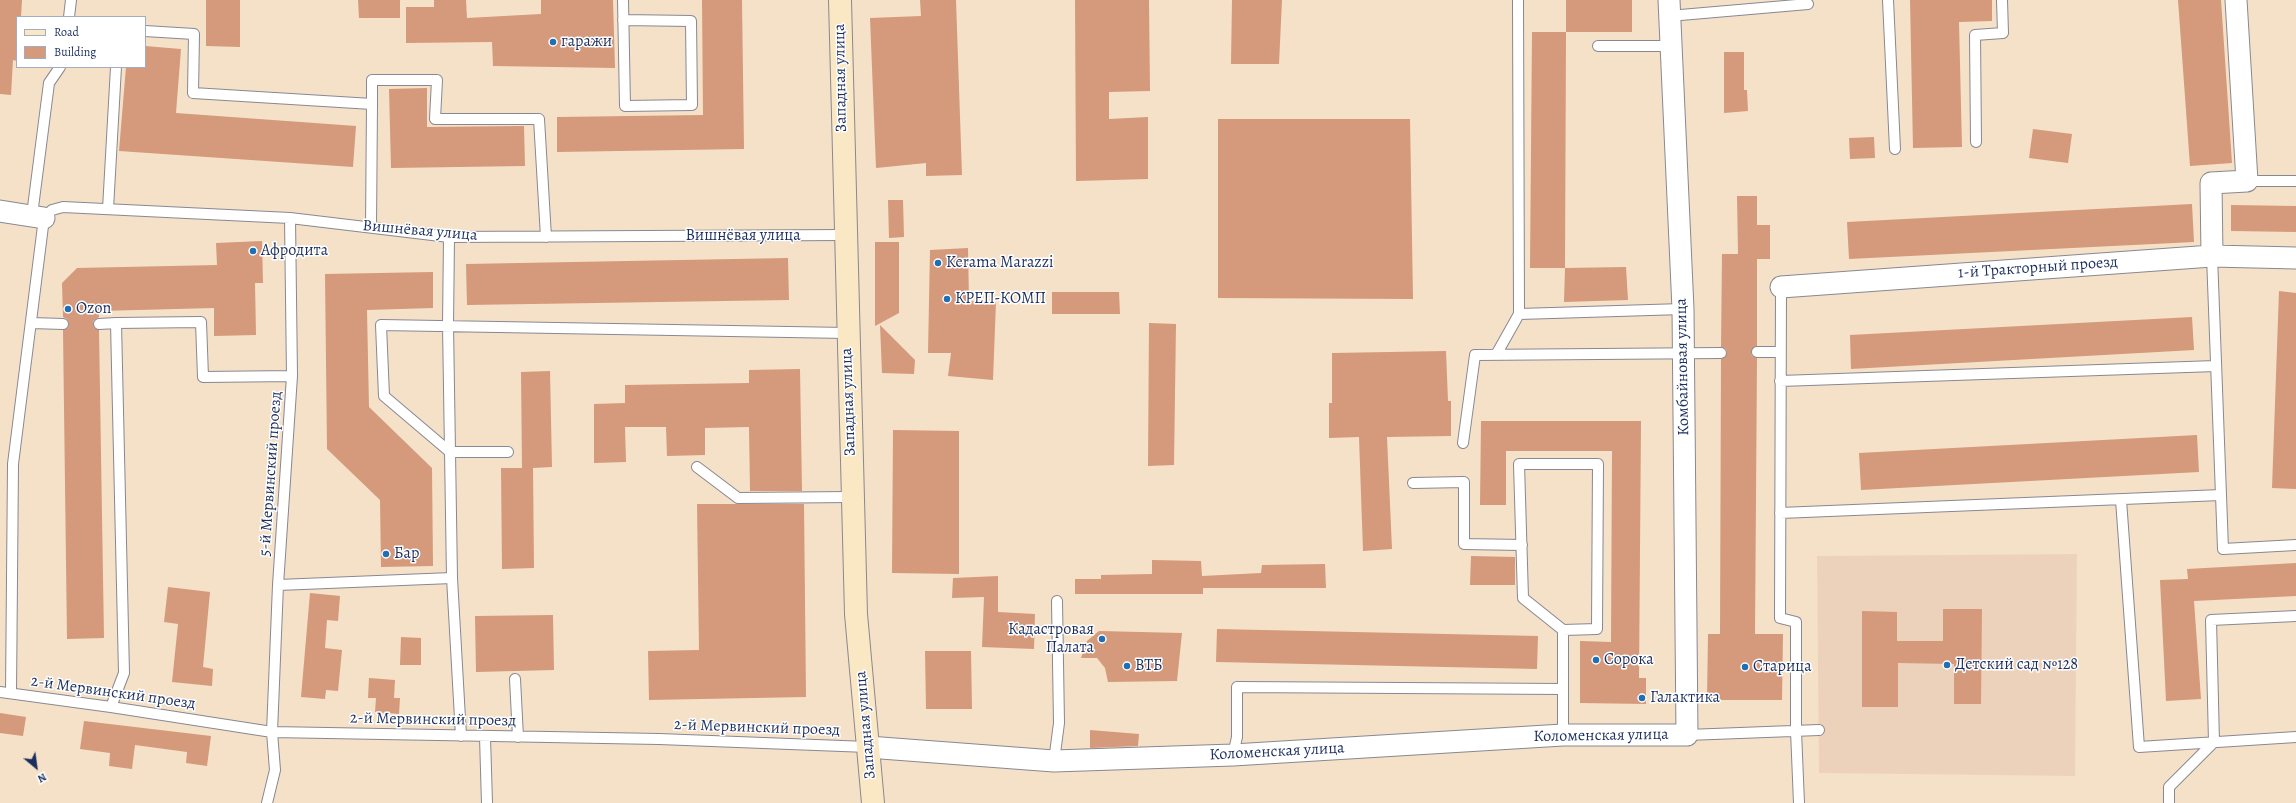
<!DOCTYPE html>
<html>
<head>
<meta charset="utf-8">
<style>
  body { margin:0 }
  #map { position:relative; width:2296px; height:803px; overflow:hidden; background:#f5e1c7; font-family:Alegreya,serif }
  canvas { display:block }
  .legend { position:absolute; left:16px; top:16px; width:130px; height:52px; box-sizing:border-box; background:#fff; border:1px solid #a4acbf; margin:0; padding:5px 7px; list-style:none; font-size:12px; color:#1b2f5e }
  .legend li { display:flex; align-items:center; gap:8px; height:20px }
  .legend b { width:20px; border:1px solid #a4acbf }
  .north { position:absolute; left:16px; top:747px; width:40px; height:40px; -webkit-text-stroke:3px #fff; paint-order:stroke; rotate:151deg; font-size:11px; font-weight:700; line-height:16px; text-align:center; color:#1b2f5e }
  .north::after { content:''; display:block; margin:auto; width:14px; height:18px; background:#1b2f5e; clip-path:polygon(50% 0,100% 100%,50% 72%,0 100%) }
</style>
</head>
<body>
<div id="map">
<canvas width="2296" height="803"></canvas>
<ul class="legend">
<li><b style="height:5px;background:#fae7c3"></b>Road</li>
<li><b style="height:11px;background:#d5997c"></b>Building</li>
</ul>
<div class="north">N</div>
</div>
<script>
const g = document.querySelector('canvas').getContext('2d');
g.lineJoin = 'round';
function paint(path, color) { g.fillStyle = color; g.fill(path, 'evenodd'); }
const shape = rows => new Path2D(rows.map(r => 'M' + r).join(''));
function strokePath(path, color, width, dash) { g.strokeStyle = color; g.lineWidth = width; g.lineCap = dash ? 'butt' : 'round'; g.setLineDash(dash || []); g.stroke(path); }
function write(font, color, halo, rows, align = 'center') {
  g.font = font + ' Alegreya,serif'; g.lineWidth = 3; g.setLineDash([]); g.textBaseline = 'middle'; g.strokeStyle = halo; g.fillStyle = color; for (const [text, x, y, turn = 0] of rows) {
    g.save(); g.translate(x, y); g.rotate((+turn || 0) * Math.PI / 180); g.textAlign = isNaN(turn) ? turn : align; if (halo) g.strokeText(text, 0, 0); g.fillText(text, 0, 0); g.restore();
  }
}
paint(shape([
  [2077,554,2075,776,1819,773,1817,556]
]), '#edd2bb');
paint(shape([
  [0,0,22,0,21,17,17,17,17,61,13,60,11,95,0,94],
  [206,0,240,0,240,47,206,46],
  [358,0,400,0,400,18,359,18],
  [434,0,466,0,467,18,541,14,541,0,613,0,615,68,493,66,492,42,406,43,406,7,434,7],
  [702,0,742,0,744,149,557,152,557,117,703,115],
  [920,0,956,0,962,175,926,176,926,163,876,168,870,18,921,16],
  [1075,0,1149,0,1150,91,1109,92,1109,119,1148,117,1148,179,1076,181],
  [1232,0,1282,0,1279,64,1231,64],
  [1566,0,1632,0,1632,32,1566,32],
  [1910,0,1992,0,1992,21,1959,22,1962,147,1913,148],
  [2178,0,2221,0,2232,163,2190,166],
  [1532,32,1566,32,1565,268,1530,268],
  [145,46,181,49,176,113,356,126,353,167,119,151,126,67,145,67],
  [1724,52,1744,52,1744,90,1747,90,1748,111,1724,113],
  [427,88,427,127,524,126,525,166,391,168,389,89],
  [1218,119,1410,119,1413,299,1218,298],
  [2033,129,2072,134,2068,163,2029,158],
  [1874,137,1875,158,1850,159,1849,138],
  [1737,196,1757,196,1757,225,1770,225,1770,259,1757,259,1757,346,1751,352,1752,356,1757,358,1755,634,1783,634,1782,700,1707,700,1708,634,1720,634,1721,359,1727,353,1726,349,1721,347,1722,254,1738,254],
  [888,200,903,200,904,237,889,238],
  [2192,204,2194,242,1849,259,1847,222],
  [2231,205,2296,206,2296,232,2231,231],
  [262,241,263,283,255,283,256,335,214,336,214,308,99,311,99,317,93,321,94,328,99,330,104,638,67,639,63,330,68,328,69,324,67,319,63,317,62,283,77,268,217,265,216,243],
  [875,242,899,242,899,313,875,326],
  [968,248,969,301,996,302,993,380,948,376,951,353,928,353,930,250],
  [788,258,789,300,467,305,466,264],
  [1626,267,1628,300,1564,302,1565,268],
  [433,272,433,308,367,310,369,407,432,468,433,566,381,567,380,500,327,449,325,274],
  [2279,291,2296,293,2296,489,2272,488],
  [1052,292,1119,292,1120,314,1052,314],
  [2192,317,2194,350,1851,369,1850,335],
  [1149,323,1176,324,1174,465,1148,466],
  [880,325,915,360,914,374,882,373],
  [1446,351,1448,401,1451,401,1451,436,1387,437,1392,549,1363,551,1359,437,1329,438,1329,403,1332,403,1332,353],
  [800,369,802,491,750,491,749,427,705,428,705,455,667,456,666,427,625,427,626,462,594,463,594,404,625,403,625,385,749,383,749,370],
  [550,371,552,467,533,468,534,568,502,569,501,468,522,468,521,372],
  [1481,421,1641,421,1639,678,1646,678,1646,704,1580,703,1580,641,1611,642,1612,451,1506,451,1506,505,1480,505],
  [893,430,959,431,959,574,892,573],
  [2197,435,2199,472,1861,490,1859,453],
  [697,504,804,504,806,697,649,700,648,651,699,650],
  [1471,556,1515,557,1515,585,1470,585],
  [1152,560,1201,561,1202,576,1261,573,1262,565,1325,564,1326,588,1203,588,1203,594,1075,594,1075,579,1101,579,1101,575,1152,574],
  [2296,563,2296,596,2194,601,2201,699,2166,701,2160,580,2188,579,2187,569],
  [998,576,998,612,1035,614,1034,649,982,647,984,597,952,598,953,578],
  [168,587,210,592,203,667,213,669,212,686,172,682,178,624,164,622],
  [310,593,340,596,338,621,327,620,325,648,342,650,338,691,326,690,325,699,301,697],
  [1943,609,1982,609,1981,704,1954,704,1954,664,1898,663,1898,707,1862,707,1862,611,1897,612,1897,641,1943,641],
  [553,615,554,670,476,672,475,616],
  [1217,629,1538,636,1537,669,1216,662],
  [1099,631,1182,633,1177,681,1108,682,1105,668,1097,658,1081,658,1087,641],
  [401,637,421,638,421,665,400,665],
  [925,651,971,651,972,709,926,709],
  [369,678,395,680,394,698,400,698,399,714,375,712,376,698,368,698],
  [0,713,26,717,23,736,0,733],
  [84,721,211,736,207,766,186,763,187,752,135,745,132,769,109,766,110,753,80,749],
  [1090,730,1139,734,1138,746,1090,748]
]), '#d5997c');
const lane = shape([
  [623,0,625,106,692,105,691,21,623,20],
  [1518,0,1519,314,1683,309],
  [1888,0,1895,149],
  [1669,16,1808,4],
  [69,17,71,0],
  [145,31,194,34,193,93,372,104,371,227],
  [1598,46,1670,46],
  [372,104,372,80,437,80,435,119,539,119,546,237],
  [1976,142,1975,35,2003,33,2002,0],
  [2247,181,2296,181],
  [108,209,116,67],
  [32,215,49,83,60,67],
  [449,237,448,325,452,578,461,736],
  [1781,287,1780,618,1796,622,1796,731,1799,803],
  [32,323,63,324],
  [99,324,116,323],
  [1757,352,1780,352],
  [1496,355,1519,314],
  [1780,381,2216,366],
  [1463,443,1475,355,1721,353],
  [508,452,450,452,384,396,381,325,847,333],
  [1519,464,1598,464,1597,629,1563,630,1523,598,1519,464],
  [697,467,738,498,852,497],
  [1413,483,1464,482,1464,544,1522,545],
  [2221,495,2223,549,2296,545],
  [2121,500,2139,747,2296,737],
  [1780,513,2221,495,2212,256],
  [278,585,452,578],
  [1563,630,1563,735],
  [515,679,518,737],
  [0,692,111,707,272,732,659,739,868,747],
  [11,693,13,464,44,218,52,210,63,207,290,218,449,237,844,235],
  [111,707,124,673,116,323,201,322,203,377,292,376],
  [1687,735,1819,730],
  [485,737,487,803],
  [1233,755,1237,737,1237,687,1563,689],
  [1054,761,1059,723,1057,601],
  [267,803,275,770,272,732,278,585,292,376,290,218],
  [2169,803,2169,787,2214,742,2211,620,2296,616]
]);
const street = shape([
  [0,211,44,218],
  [2212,256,2211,183,2247,181,2236,0],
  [1781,287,2212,256,2296,258],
  [868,747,1054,761,1233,755,1563,735,1687,735,1683,309,1669,0]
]);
const secondary = shape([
  [840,0,856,614,873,803]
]);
strokePath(lane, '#888892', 12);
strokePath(street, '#888892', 23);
strokePath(secondary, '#888892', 24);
strokePath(lane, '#fff', 10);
strokePath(street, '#fff', 21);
strokePath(secondary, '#fae7c3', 22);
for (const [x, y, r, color] of [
  [553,42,4,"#1f6fb2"],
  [253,251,4,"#1f6fb2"],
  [938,263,4,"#1f6fb2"],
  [947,299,4,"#1f6fb2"],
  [68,309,4,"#1f6fb2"],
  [386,554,4,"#1f6fb2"],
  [1102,639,4,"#1f6fb2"],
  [1596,660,4,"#1f6fb2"],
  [1947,665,4,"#1f6fb2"],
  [1127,666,4,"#1f6fb2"],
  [1745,667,4,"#1f6fb2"],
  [1642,698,4,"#1f6fb2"]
]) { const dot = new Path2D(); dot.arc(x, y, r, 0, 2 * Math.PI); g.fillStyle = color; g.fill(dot); strokePath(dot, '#fff', 1.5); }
write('16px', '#1b2f5e', '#fff', [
  ["гаражи",561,42],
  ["Афродита",261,251],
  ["Kerama Marazzi",946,263],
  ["КРЕП-КОМП",955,299],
  ["Ozon",76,309],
  ["Бар",394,554],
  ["Кадастровая",1094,630,"right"],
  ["Палата",1094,648,"right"],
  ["Сорока",1604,660],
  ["Детский сад №128",1955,665],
  ["ВТБ",1135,666],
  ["Старица",1753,667],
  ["Галактика",1650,698]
], 'left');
write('16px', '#1b2f5e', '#fff', [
  ["Западная улица",841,78,-91],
  ["Вишнёвая улица",420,231,5],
  ["Вишнёвая улица",743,236],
  ["1-й Тракторный проезд",2038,268,-4],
  ["Комбайновая улица",1683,367,-91],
  ["Западная улица",849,402,-92],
  ["5-й Мервинский проезд",271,474,-86],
  ["2-й Мервинский проезд",113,693,8],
  ["2-й Мервинский проезд",433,720,1],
  ["Западная улица",866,725,-95],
  ["2-й Мервинский проезд",757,728,2],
  ["Коломенская улица",1601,736,-1],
  ["Коломенская улица",1277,752,-3]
]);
</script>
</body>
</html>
